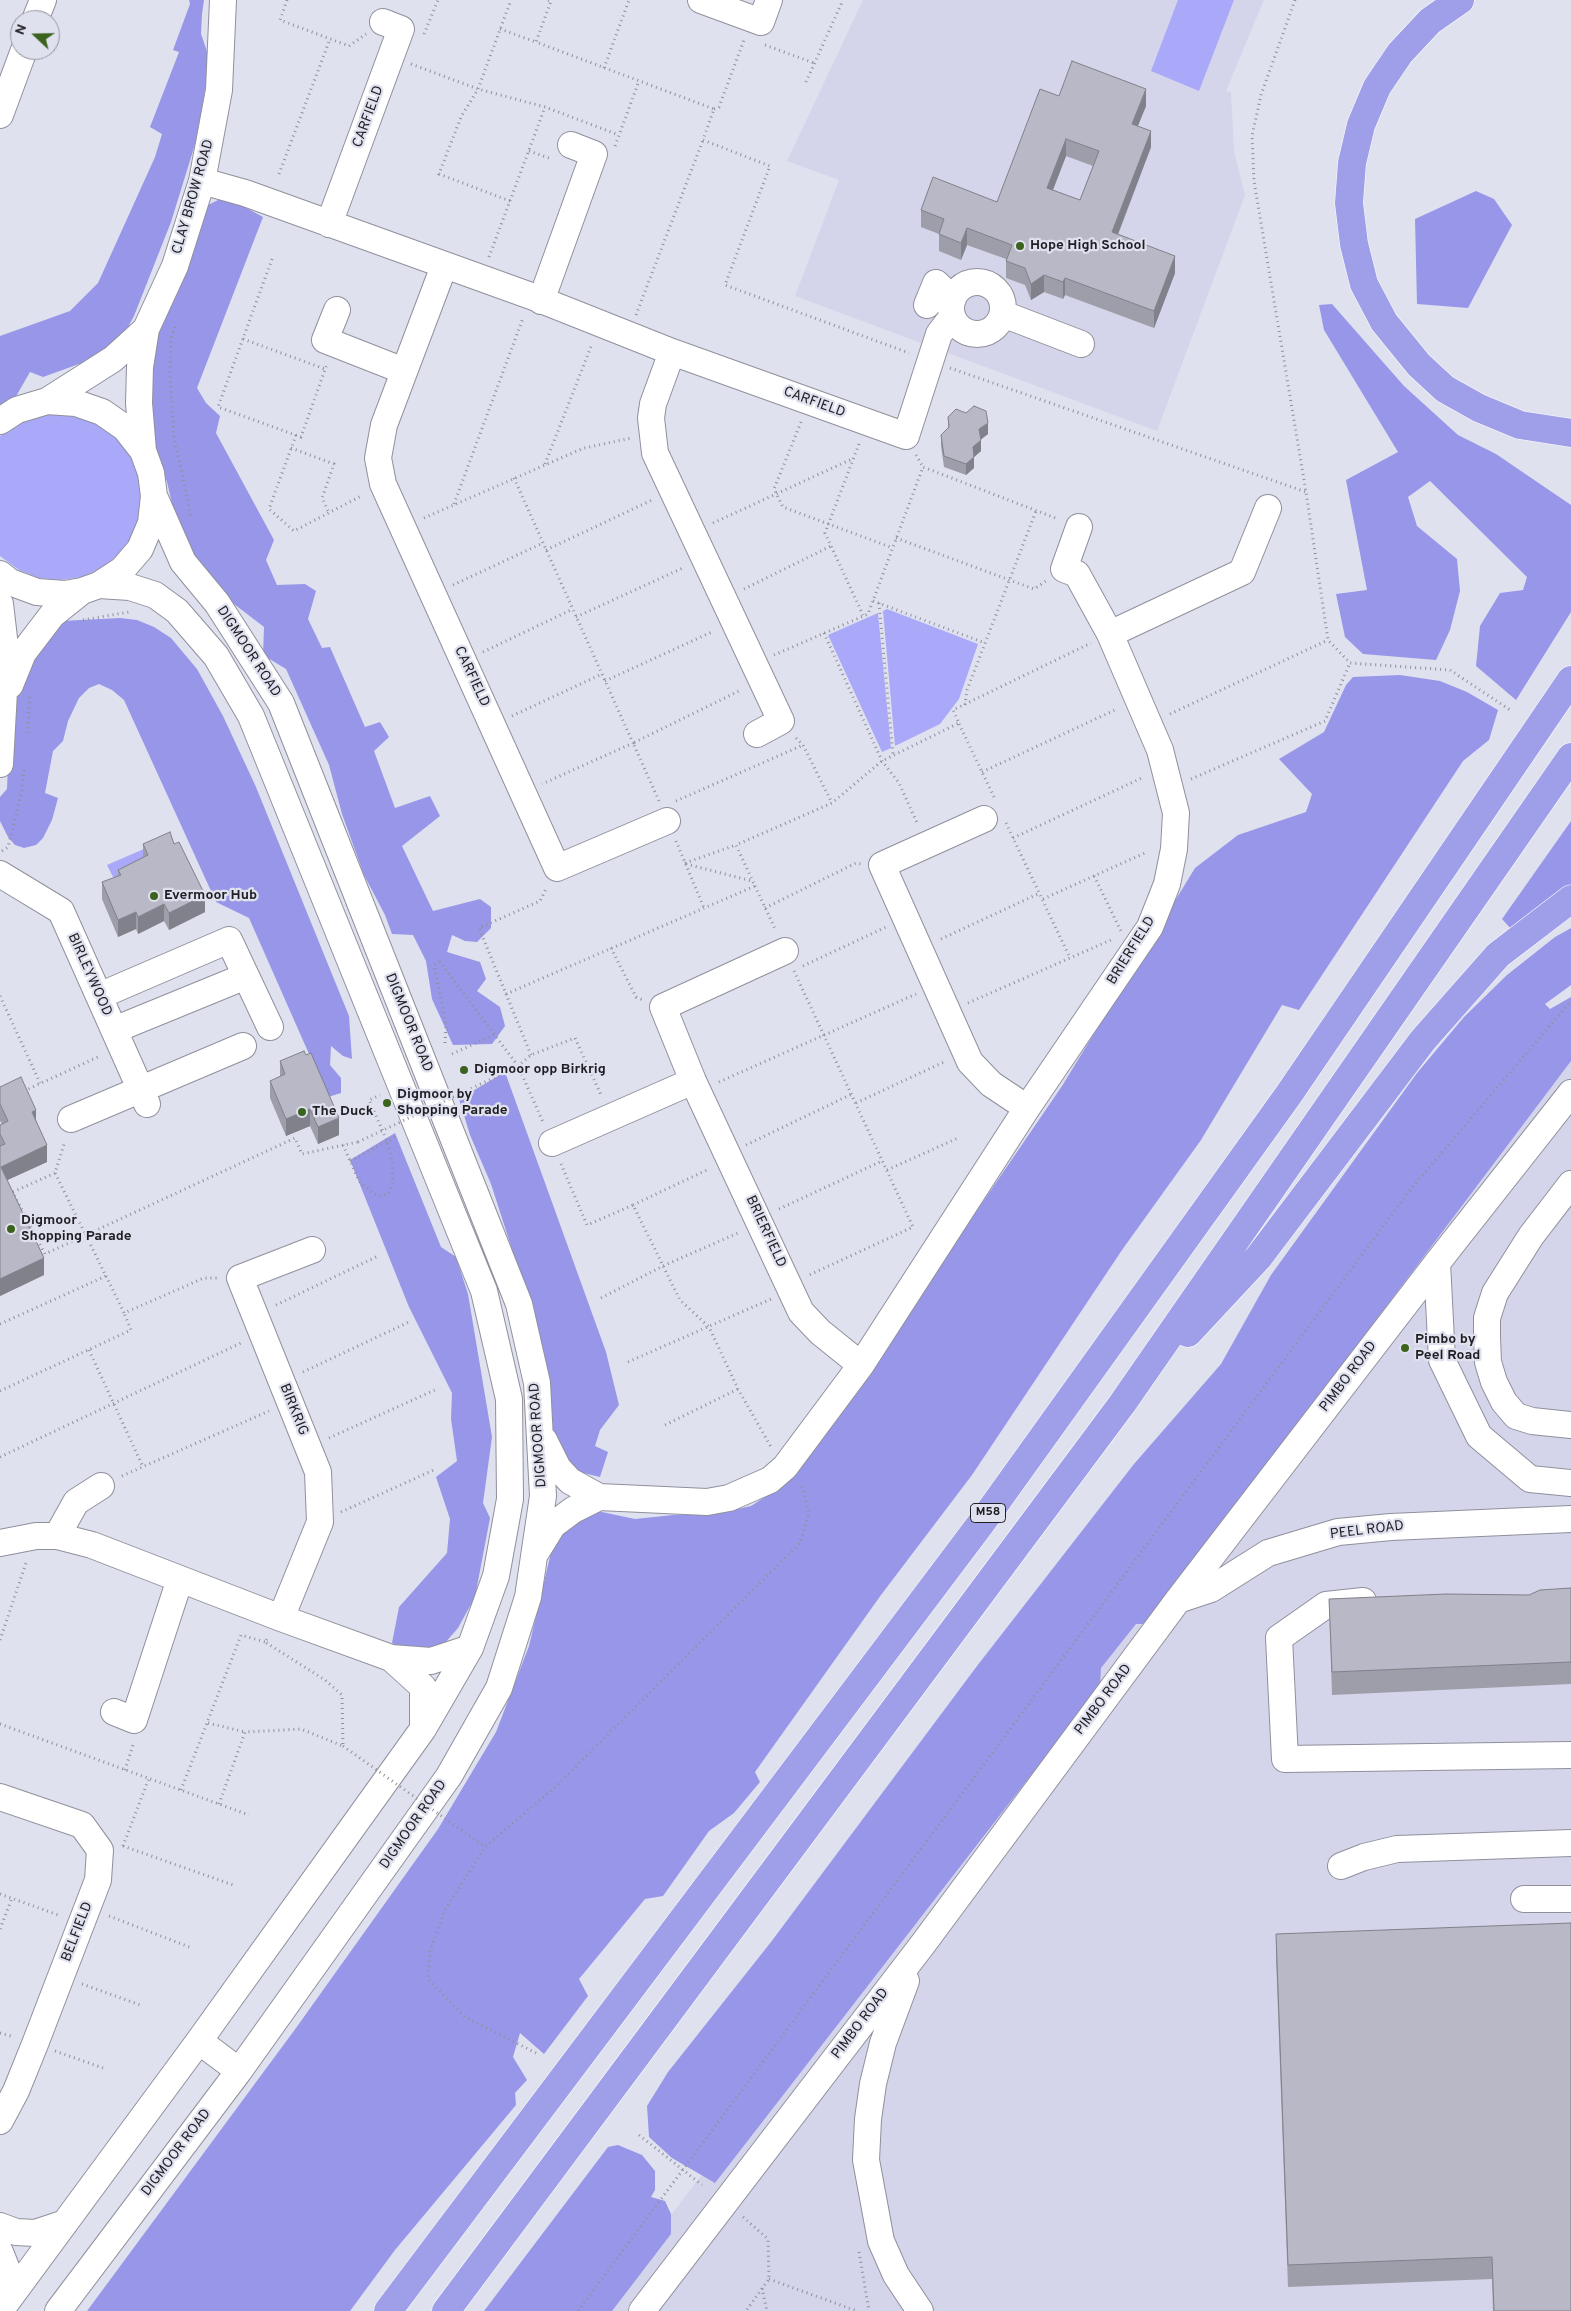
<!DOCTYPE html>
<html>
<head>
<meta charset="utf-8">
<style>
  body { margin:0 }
  #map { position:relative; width:1571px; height:2311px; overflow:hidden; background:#e0e1ef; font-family:Overpass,sans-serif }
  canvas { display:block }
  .north { position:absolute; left:10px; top:10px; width:50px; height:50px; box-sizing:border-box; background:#e0e1ef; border:1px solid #92939d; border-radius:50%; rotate:291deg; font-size:14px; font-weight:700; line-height:20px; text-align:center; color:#1e1e23 }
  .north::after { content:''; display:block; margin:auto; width:18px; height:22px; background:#3b631e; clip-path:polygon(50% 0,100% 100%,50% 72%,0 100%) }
</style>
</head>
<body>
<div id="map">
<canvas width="1571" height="2311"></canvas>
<div class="north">N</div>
</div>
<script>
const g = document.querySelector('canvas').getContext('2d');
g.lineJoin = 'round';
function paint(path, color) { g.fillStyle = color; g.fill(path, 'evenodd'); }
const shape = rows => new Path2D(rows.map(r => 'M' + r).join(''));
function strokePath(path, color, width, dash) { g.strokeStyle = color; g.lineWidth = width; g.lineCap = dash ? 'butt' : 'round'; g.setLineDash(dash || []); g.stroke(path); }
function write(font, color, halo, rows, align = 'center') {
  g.font = font + ' Overpass,sans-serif'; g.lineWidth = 4.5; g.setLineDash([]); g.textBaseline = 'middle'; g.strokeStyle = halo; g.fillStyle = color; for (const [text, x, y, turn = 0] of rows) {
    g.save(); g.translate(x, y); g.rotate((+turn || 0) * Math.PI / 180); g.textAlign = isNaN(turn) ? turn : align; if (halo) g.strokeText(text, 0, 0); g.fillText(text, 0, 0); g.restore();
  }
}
paint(shape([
  [863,0,1264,0,1226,91,1231,92,1234,151,1245,195,1157,431,795,296,839,180,787,161],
  [1571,1032,1571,2311,598,2311]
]), '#d4d5ea');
paint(shape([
  [1178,0,1234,0,1199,91,1151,71],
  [46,412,71,412,94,419,114,433,130,451,139,473,142,495,140,517,132,537,119,554,102,568,82,577,60,580,39,578,19,570,0,556,0,436,23,419],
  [887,609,978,644,959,699,940,724,895,746,883,611],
  [878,613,891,748,882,752,828,635],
  [169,838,118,887,107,865]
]), '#aaa8f8');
paint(shape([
  [189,0,204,0,202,14,201,34,210,60,197,138,171,222,134,316,113,355,92,368,79,364,43,377,30,372,7,412,0,415,0,336,70,311,98,283,155,157,162,134,150,127,179,52,173,50,190,4],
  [1476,191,1494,199,1512,225,1468,308,1417,304,1415,219],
  [220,199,230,199,263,217,197,388,206,403,220,416,216,433,274,540,266,560,277,585,305,584,316,591,308,619,322,648,330,647,365,727,380,722,389,737,374,751,395,808,430,796,440,816,402,846,433,911,480,899,491,907,491,928,477,942,465,941,452,935,447,952,480,962,486,979,477,991,500,1007,505,1026,492,1044,453,1045,432,999,426,961,413,935,392,934,385,915,364,875,342,814,329,765,286,669,263,655,264,627,208,584,180,537,167,482,146,427,157,331,208,205],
  [1332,304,1404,386,1458,435,1496,454,1571,505,1571,612,1516,700,1476,666,1480,626,1500,593,1523,590,1527,577,1430,481,1408,497,1417,526,1457,559,1460,591,1450,630,1436,660,1363,654,1345,637,1336,594,1367,590,1346,480,1398,452,1324,330,1319,305],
  [120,618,137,620,154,627,171,638,197,669,223,716,256,787,349,1016,352,1059,343,1056,331,1046,330,1065,341,1078,341,1093,328,1097,249,918,216,902,124,700,112,690,99,684,89,688,79,698,68,721,63,741,53,751,45,793,58,798,52,820,43,838,36,845,24,848,15,845,8,837,0,821,0,797,7,789,8,762,0,681,61,621],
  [1400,675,1440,681,1467,692,1498,710,1489,740,1463,761,1299,1010,1282,1005,1201,1140,1122,1250,972,1475,881,1595,755,1772,760,1782,734,1813,709,1831,663,1896,645,1899,579,1979,588,1996,544,2054,520,2033,513,2057,527,2080,515,2093,516,2105,395,2250,350,2311,87,2311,296,2028,438,1829,496,1732,529,1646,552,1548,563,1529,597,1511,635,1519,673,1515,710,1515,751,1506,788,1482,823,1436,1062,1086,1195,868,1238,835,1306,812,1312,794,1279,759,1324,732,1346,685,1353,677],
  [1571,821,1571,885,1512,930,1502,919],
  [1571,928,1571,985,1545,1004,1550,1009,1571,997,1571,1061,1147,1624,1136,1624,1101,1668,1100,1686,715,2183,672,2158,649,2137,647,2106,668,2072,771,1942,977,1666,1134,1464,1221,1364,1271,1275,1417,1073,1464,1017,1507,975,1555,937],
  [505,1072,606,1352,619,1405,600,1430,595,1446,608,1452,600,1477,575,1471,555,1449,527,1296,491,1184,470,1135,459,1099],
  [395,1133,441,1247,456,1257,468,1294,492,1437,483,1503,490,1518,475,1597,458,1628,445,1643,428,1652,408,1651,392,1643,399,1607,447,1553,450,1519,436,1477,457,1461,451,1419,452,1393,409,1307,350,1160],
  [618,2145,642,2155,655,2171,655,2190,651,2197,665,2201,671,2214,671,2234,612,2311,484,2311,608,2147]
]), '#9896e9');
const minor = shape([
  [701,0,761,22,769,0],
  [35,20,43,0],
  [0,115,24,50],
  [202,181,245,193,531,296,672,352,906,436,939,334,952,317],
  [329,224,401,29,383,22],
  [444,266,384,425,378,458,383,484,557,868,667,821],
  '951 308a26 26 0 1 1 52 0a26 26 0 1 1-52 0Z',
  [541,301,594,154,571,145],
  [927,305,936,283,953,299],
  [337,310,325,340,404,371],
  [1003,314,1081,344],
  [672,352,653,404,651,418,655,453,781,721,757,734],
  [47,401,113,359,146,329],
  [0,421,17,410,47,401,76,403,102,412,125,428,143,451,151,473,154,496,151,523,140,549,122,570,99,585,82,591,65,594,37,592,10,582,0,574],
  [143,451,139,403,140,367,146,329,175,266,202,181,219,90,223,0],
  [0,604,6,655,0,764],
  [1110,634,1242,572,1268,508],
  [10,685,23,653,52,615,82,591],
  [984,819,882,865,970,1062,991,1084,1027,1108],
  [0,874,61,911,147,1104],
  [785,951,663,1007,693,1081,801,1312,820,1332,861,1365],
  [246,976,270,1027],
  [99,996,229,940,246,976,114,1030],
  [71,1119,243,1046],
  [552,1143,693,1081],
  [1571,1184,1531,1236,1495,1293,1487,1318,1487,1338,1488,1362,1494,1382,1504,1402,1516,1416,1532,1421,1571,1425],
  [1437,1263,1442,1360,1479,1436,1530,1479,1571,1483],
  [544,1440,558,1468,570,1481,599,1497,707,1502,729,1498,770,1480,785,1467,861,1365,1027,1108,1150,927,1167,884,1174,849,1176,813,1160,750,1110,634,1077,574,1064,569,1079,527],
  [57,1536,76,1502,101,1486],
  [0,1543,36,1536,57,1536,92,1545,281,1618,391,1658,431,1661,470,1648],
  [537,1551,553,1525,573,1510,599,1497],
  [1178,1600,1211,1589,1268,1553,1338,1532,1391,1527,1571,1519],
  [1363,1601,1326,1605,1279,1638,1285,1759,1571,1755],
  [281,1618,320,1522,318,1472,240,1278,312,1250],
  [391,1658,423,1687,423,1728],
  [114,1712,134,1720,180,1579],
  [0,1797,82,1825,100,1850,98,1880,35,2044,16,2091,0,2121],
  [1341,1866,1364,1857,1397,1849,1571,1843],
  [1524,1899,1571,1899],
  [906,1981,883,2043,873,2084,868,2119,866,2160,881,2241,896,2275,920,2311],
  [199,2041,239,2071],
  [0,2226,16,2232,35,2233,65,2223],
  [0,2252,8,2272,8,2300],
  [0,2311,199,2041,423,1729,470,1648,496,1576,510,1499,509,1399,484,1291,251,716,216,656,177,611,155,595,130,587,99,585],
  [58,2311,239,2071,449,1776,499,1688,528,1597,543,1496,537,1383,519,1304,281,703,217,603,183,562,154,496],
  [642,2311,923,1944,1178,1600,1437,1263,1571,1093]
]);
const highway = shape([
  [1460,0,1430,21,1400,53,1377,87,1361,125,1352,163,1349,203,1354,244,1364,284,1384,322,1419,365,1445,389,1479,408,1520,425,1571,433],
  [1188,1333,1258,1258,1423,1040,1498,955,1571,899],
  [388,2311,982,1522,1289,1094,1571,680],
  [446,2311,1122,1404,1571,757]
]);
strokePath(minor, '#8f909c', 28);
strokePath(highway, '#fff', 29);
strokePath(shape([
  [287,0,280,20,349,46,366,34],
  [548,0,551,1,536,42,714,109,703,140,770,166,725,285,909,353],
  [1295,0,1261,95,1252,136,1254,181,1306,492,1328,640,1350,663,1450,670,1510,710],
  [500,29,536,42],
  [424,34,438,0],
  [765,45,814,63],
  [411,64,478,89,545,107,619,135],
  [604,68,629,0],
  [806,82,843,0],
  [714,109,719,107,744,40],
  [615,146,639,81],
  [529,151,552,159],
  [279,174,330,39],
  [510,201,439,174,461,117,478,89,511,0],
  [489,257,545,107],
  [272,259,218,407,301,437,327,364],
  [636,315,703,140],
  [175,327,171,339,170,373,174,439,183,476,190,516],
  [243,339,325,369],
  [950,368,1306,492],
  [801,422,774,489,783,507,893,548],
  [296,435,269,509,294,531,363,495],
  [859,444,825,533,863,615],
  [291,448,334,464,322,498,329,513],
  [916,455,923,467],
  [545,464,592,344],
  [514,478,633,743,542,784],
  [454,504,523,318],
  [424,518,584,448,632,438],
  [713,523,852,459],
  [896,538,1034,589,1046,581],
  [546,550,652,500],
  [453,585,543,543],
  [744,589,831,546],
  [873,601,985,643],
  [879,603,893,755],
  [576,617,685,567],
  [83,620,129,612],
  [824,633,882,761,899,783,918,825],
  [483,652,573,609],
  [774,655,868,614,923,467,1058,519],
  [605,681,714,631],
  [965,705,967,690,1036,511],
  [1170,714,1328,640],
  [512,716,602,674],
  [959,724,995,799],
  [27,733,30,697],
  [796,738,803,745,832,803],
  [982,772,1117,709],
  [1191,779,1325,721,1350,663],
  [659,801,633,743,741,690],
  [676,801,803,745],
  [1006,823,1070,958],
  [1013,838,1144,777],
  [676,841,704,908],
  [2,851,8,847,22,790,24,769],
  [685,863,736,845],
  [686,864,752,881],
  [1094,876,1121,931],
  [755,886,776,931],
  [1043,899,1147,852],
  [765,908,856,863,861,864],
  [941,939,1040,893],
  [611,948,636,997,643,1000],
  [803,966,886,927],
  [794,971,913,1227,807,1276],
  [506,994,755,886,736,845,832,803,882,761,959,723,953,710,1091,643],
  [0,996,40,1083],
  [968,1003,1113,939],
  [445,1043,446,1024,434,965,440,962,518,1066,543,1122],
  [452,1054,496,1034],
  [531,1055,479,928,540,901,546,889],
  [504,1073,518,1066,531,1055,575,1038,602,1097],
  [719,1082,916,994],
  [24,1091,100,1056],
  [856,1103,946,1061],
  [343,1145,359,1181,374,1194,381,1196,388,1194,393,1181,392,1160,387,1141,369,1100,380,1095],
  [746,1145,852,1094],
  [350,1161,397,1136],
  [561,1164,587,1225,633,1205,680,1300,709,1327,738,1389,771,1447],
  [887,1170,958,1138],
  [12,1191,45,1254,295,1138,302,1154,358,1142],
  [13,1192,55,1173],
  [633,1205,709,1169],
  [779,1209,882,1161],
  [106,1276,124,1313,204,1278,218,1278],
  [601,1298,663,1266,738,1233],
  [276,1305,378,1256],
  [0,1324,106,1276,55,1173,65,1141],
  [89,1350,143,1467],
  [628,1362,771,1299],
  [303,1372,411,1321],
  [0,1391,131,1330,124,1313],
  [665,1425,738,1389],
  [329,1438,437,1389],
  [0,1457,241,1343],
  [122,1476,269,1411],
  [341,1512,436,1469],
  [0,1640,27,1560],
  [208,1723,245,1732],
  [0,1724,249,1815],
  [125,1770,134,1742],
  [181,1790,241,1635,265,1642],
  [219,1804,245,1732,301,1729,343,1746,342,1695,325,1680,265,1642,269,1636],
  [123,1846,236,1886],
  [123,1846,149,1778],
  [0,1894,61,1916],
  [109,1916,192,1948],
  [0,1929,12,1898],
  [82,1984,143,2006],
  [0,2033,14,2037],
  [55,2051,103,2068],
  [536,2053,465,2017,428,1979,430,1951,445,1910,485,1847,555,1787,800,1543,809,1513,803,1488,799,1484],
  [639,2135,702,2185],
  [743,2217,768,2239,769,2279,746,2311],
  [859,2252,869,2311],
  [769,2279,857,2311],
  [762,2288,767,2311],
  [578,2311,1410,1190,1571,1001]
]), '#8f909a', 3, [1, 4]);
strokePath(minor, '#fff', 26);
strokePath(highway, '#9f9ee8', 28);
strokePath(shape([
  [358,1142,504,1073],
  [343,1746,485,1847]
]), '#8f909a', 3, [1, 4]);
paint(shape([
  [1059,96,1146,106,1138,126,1151,147,1118,235,1175,273,1154,328,1065,295,1063,299,1044,292,1031,300,1025,285,1006,278,1006,259,967,245,961,260,939,251,939,234,921,227,921,210,997,202],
  [1066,156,1093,166,1080,200,1053,190],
  [948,417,988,434,981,439,981,451,974,457,974,468,966,475,944,467,941,446,941,435,948,429],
  [143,844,174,844,205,912,169,930,164,921,138,934,136,929,118,937,102,899,102,882,118,876,118,870,143,857],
  [280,1061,339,1135,318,1144,310,1126,286,1136,270,1098,270,1081,280,1077],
  [0,1087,36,1120,47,1162,7,1180,44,1275,0,1296,0,1125,2,1124,0,1121],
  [1571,1588,1571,1684,1332,1695,1329,1599,1529,1595],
  [1276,1934,1571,2311,1493,2311,1492,2279,1288,2287,1276,1956]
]), '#9e9eaa');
paint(shape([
  [1146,89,1146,106,1132,140,1132,124],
  [1151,131,1151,147,1112,249,1112,232],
  [1066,139,1066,156,1047,205,1047,188],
  [967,228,967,245,961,260,961,243],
  [1175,256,1175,273,1154,328,1154,311],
  [1044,275,1044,292,1031,300,1031,284],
  [1065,278,1065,295,1063,299,1063,282],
  [988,423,988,434,979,441,979,429],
  [981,440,981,451,973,458,973,447],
  [974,457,974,468,966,475,966,464],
  [205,895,205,912,169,930,169,913],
  [164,904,164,921,138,934,138,917],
  [136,912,136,929,118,937,118,920],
  [310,1109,310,1126,286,1136,286,1119],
  [36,1110,36,1127,32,1112],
  [339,1118,339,1135,318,1144,318,1127],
  [47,1145,47,1162,1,1183,1,1167],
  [44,1258,44,1275,0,1296,0,1279]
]), '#81818b');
const building = shape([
  [1072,61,1146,89,1132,124,1151,131,1112,232,1175,256,1154,311,1065,278,1063,282,1044,275,1031,284,1025,268,1006,261,1012,245,967,228,961,243,939,234,944,219,921,210,933,177,997,202,1040,89,1059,96,1072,61],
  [1066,139,1099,151,1080,200,1047,188,1066,139],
  [974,406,986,411,988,423,979,429,981,440,973,447,974,457,966,464,944,456,941,435,949,427,948,417,956,409,966,413,974,406],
  [170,832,174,844,179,842,205,895,169,913,164,904,138,917,136,912,118,920,102,882,121,875,118,870,148,855,143,844,170,832],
  [304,1051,306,1055,311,1053,339,1118,318,1127,310,1109,286,1119,270,1081,285,1074,280,1061,304,1051],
  [21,1077,36,1110,32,1112,47,1145,1,1167,44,1258,0,1279,0,1146,5,1144,0,1134,0,1125,8,1121,0,1104,0,1087,21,1077],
  [1571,1588,1571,1662,1332,1672,1329,1599,1446,1594,1529,1595,1540,1590,1571,1588],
  [1571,1923,1571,2311,1494,2311,1492,2257,1288,2265,1276,1934,1571,1923]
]);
paint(building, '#b8b8c6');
strokePath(building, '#81818b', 1);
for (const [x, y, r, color] of [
  [1020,246,5,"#3b631e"],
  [154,896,5,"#3b631e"],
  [464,1070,5,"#3b631e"],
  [387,1103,5,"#3b631e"],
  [302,1112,5,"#3b631e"],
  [11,1229,5,"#3b631e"],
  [1405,1348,5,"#3b631e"]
]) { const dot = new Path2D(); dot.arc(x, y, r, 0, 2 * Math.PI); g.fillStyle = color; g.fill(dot); strokePath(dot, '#e0e1ef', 2); }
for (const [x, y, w] of [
  [988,1513,35]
]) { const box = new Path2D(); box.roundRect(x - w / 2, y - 9.5, w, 19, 4); g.fillStyle = '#e0e1ef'; g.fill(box); strokePath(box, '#1e1e23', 1); }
write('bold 12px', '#1e1e23', null, [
  ["M58",988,1513]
]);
write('14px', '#1e1e23', '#e0e1ef', [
  ["CARFIELD",369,117,-70],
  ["CLAY BROW ROAD",194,197,-74],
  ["CARFIELD",814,403,20],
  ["DIGMOOR ROAD",248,652,57],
  ["CARFIELD",471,677,65],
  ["BRIERFIELD",1132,951,-58],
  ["BIRLEYWOOD",89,975,66],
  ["DIGMOOR ROAD",408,1023,68],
  ["BRIERFIELD",765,1232,65],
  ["PIMBO ROAD",1349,1377,-53],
  ["BIRKRIG",293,1410,68],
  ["DIGMOOR ROAD",539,1435,-94],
  ["PEEL ROAD",1367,1531,-7],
  ["PIMBO ROAD",1104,1700,-53],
  ["DIGMOOR ROAD",414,1825,-55],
  ["BELFIELD",78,1932,-69],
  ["PIMBO ROAD",861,2024,-53],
  ["DIGMOOR ROAD",177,2153,-53]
]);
write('bold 14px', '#1e1e23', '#e0e1ef', [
  ["Hope High School",1030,246],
  ["Evermoor Hub",164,896],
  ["Digmoor opp Birkrig",474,1070],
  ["Digmoor by",397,1095],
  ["Shopping Parade",397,1111],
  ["The Duck",312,1112],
  ["Digmoor",21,1221],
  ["Shopping Parade",21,1237],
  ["Pimbo by",1415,1340],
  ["Peel Road",1415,1356]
], 'left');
</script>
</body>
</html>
